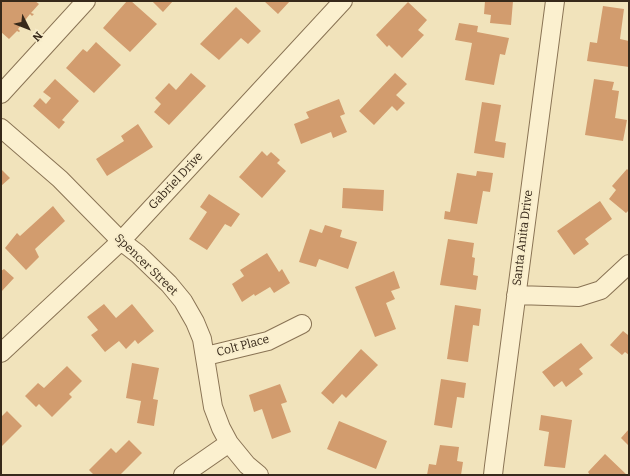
<!DOCTYPE html>
<html>
<head>
<meta charset="utf-8">
<style>
  body { margin:0 }
  #map { position:relative; width:630px; height:476px; overflow:hidden; background:#f1e3bb; font-family:Bitter,serif }
  canvas { display:block }
  .frame { position:absolute; inset:0; border:2px solid #37291a; pointer-events:none }
  .north { position:absolute; left:8px; top:8px; width:40px; height:40px; -webkit-text-stroke:3px #f8edcb; paint-order:stroke; rotate:132deg; font-size:11px; font-weight:700; line-height:16px; text-align:center; color:#37291a }
  .north::after { content:''; display:block; margin:auto; width:14px; height:18px; background:#37291a; clip-path:polygon(50% 0,100% 100%,50% 72%,0 100%) }
</style>
</head>
<body>
<div id="map">
<canvas width="630" height="476"></canvas>
<div class="frame"></div>
<div class="north">N</div>
</div>
<script>
const g = document.querySelector('canvas').getContext('2d');
g.lineJoin = 'round';
function paint(path, color) { g.fillStyle = color; g.fill(path, 'evenodd'); }
const shape = rows => new Path2D(rows.map(r => 'M' + r).join(''));
function strokePath(path, color, width, dash) { g.strokeStyle = color; g.lineWidth = width; g.lineCap = dash ? 'butt' : 'round'; g.setLineDash(dash || []); g.stroke(path); }
function write(font, color, halo, rows, align = 'center') {
  g.font = font + ' Bitter,serif'; g.lineWidth = 4; g.setLineDash([]); g.textBaseline = 'middle'; g.strokeStyle = halo; g.fillStyle = color; for (const [text, x, y, turn = 0] of rows) {
    g.save(); g.translate(x, y); g.rotate((+turn || 0) * Math.PI / 180); g.textAlign = isNaN(turn) ? turn : align; if (halo) g.strokeText(text, 0, 0); g.fillText(text, 0, 0); g.restore();
  }
}
paint(shape([
  [2,1,35,1,39,4,31,13,34,14,32,16,30,14,18,29,20,31,19,32,17,31,9,39,1,32],
  [127,1,131,1,157,24,130,52,103,28],
  [152,1,173,1,163,12],
  [264,1,290,1,278,14],
  [485,1,513,1,511,25,490,23,491,15,484,14],
  [408,2,427,20,418,30,424,35,402,58,389,45,387,47,376,35],
  [603,6,624,9,620,39,629,41,629,67,587,61,590,42,597,43],
  [236,7,261,31,248,44,241,38,219,60,200,44],
  [459,23,478,26,477,32,509,38,505,55,500,54,494,85,465,80,472,43,455,40],
  [96,42,121,65,94,93,66,68,83,49,87,52],
  [191,73,206,86,169,125,154,112,161,104,155,98,169,83,176,90],
  [395,73,407,84,396,95,405,103,397,111,392,106,374,125,359,111],
  [55,79,79,101,62,120,65,122,59,129,33,106,40,98,46,104,51,98,43,92],
  [594,79,614,82,612,90,619,91,615,118,627,120,623,141,585,135],
  [339,99,345,114,340,116,347,132,333,138,331,132,301,144,294,124,309,118,306,112],
  [482,102,501,105,495,141,506,143,504,158,474,153],
  [138,124,153,147,107,176,96,159,124,141,121,136],
  [262,151,267,156,271,152,280,160,277,163,286,171,262,198,239,177],
  [1,169,10,178,1,186],
  [627,169,629,171,629,210,626,213,609,199,616,190,612,186],
  [477,171,493,173,490,192,483,191,477,224,444,219,445,211,450,212,457,173,476,176],
  [343,188,384,190,383,211,342,208],
  [209,194,240,214,231,227,225,224,207,250,189,239,207,212,200,207],
  [600,201,612,219,585,239,589,244,574,255,557,231],
  [53,206,65,221,35,249,39,257,26,270,5,248,17,233,20,236],
  [325,225,342,230,340,237,357,242,348,269,319,259,316,267,299,262,310,229,322,233],
  [448,239,474,243,472,257,475,258,473,275,478,276,476,290,440,285],
  [267,253,279,272,282,269,290,283,274,293,270,287,255,296,254,294,242,302,232,284,244,276,240,270],
  [4,269,14,278,1,292,1,271],
  [394,271,400,288,391,291,395,299,386,303,396,329,375,337,355,287],
  [104,304,116,318,132,304,154,331,138,344,135,340,126,349,119,341,105,352,91,335,98,330,87,317],
  [455,305,481,309,479,326,473,325,468,362,447,359],
  [623,331,628,335,629,334,629,355,625,352,622,355,610,345],
  [581,343,593,358,579,369,583,374,566,387,562,381,554,387,542,372],
  [361,349,378,365,346,398,342,394,333,404,321,393],
  [132,363,159,368,153,399,158,400,154,426,137,423,141,401,126,398],
  [67,366,82,381,69,394,72,397,52,417,39,404,36,407,25,396,38,383,44,388],
  [441,379,466,383,464,398,457,397,452,428,434,425],
  [280,384,287,402,281,404,291,432,272,439,262,409,254,412,249,395],
  [7,411,22,426,1,447,1,417],
  [541,415,572,420,565,468,544,466,549,432,539,430],
  [339,421,387,441,376,469,327,449],
  [629,429,629,446,621,438],
  [129,440,142,453,120,475,94,475,89,470,111,448,116,453],
  [440,445,459,447,457,461,463,462,461,475,427,475,429,464,436,465],
  [605,454,627,475,590,475,588,472]
]), '#d29c6e');
const minor = shape([
  [1,94,86,1],
  [1,128,60,179,121,241,138,254,169,284,183,301,195,322,202,339,213,407,221,428,229,443,247,465,259,475],
  [516,295,579,297,601,290,629,264],
  [1,353,121,241,343,1],
  [206,356,268,341,302,324],
  [183,475,229,443],
  [493,475,494,466,555,1]
]);
strokePath(minor, '#897354', 20);
strokePath(minor, '#fbf0cf', 18);
write('12px', '#37291a', '#f8edcb', [
  ["Gabriel Drive",176,181,-47],
  ["Santa Anita Drive",523,238,-83],
  ["Spencer Street",146,265,44],
  ["Colt Place",243,346,-15]
]);
</script>
</body>
</html>
